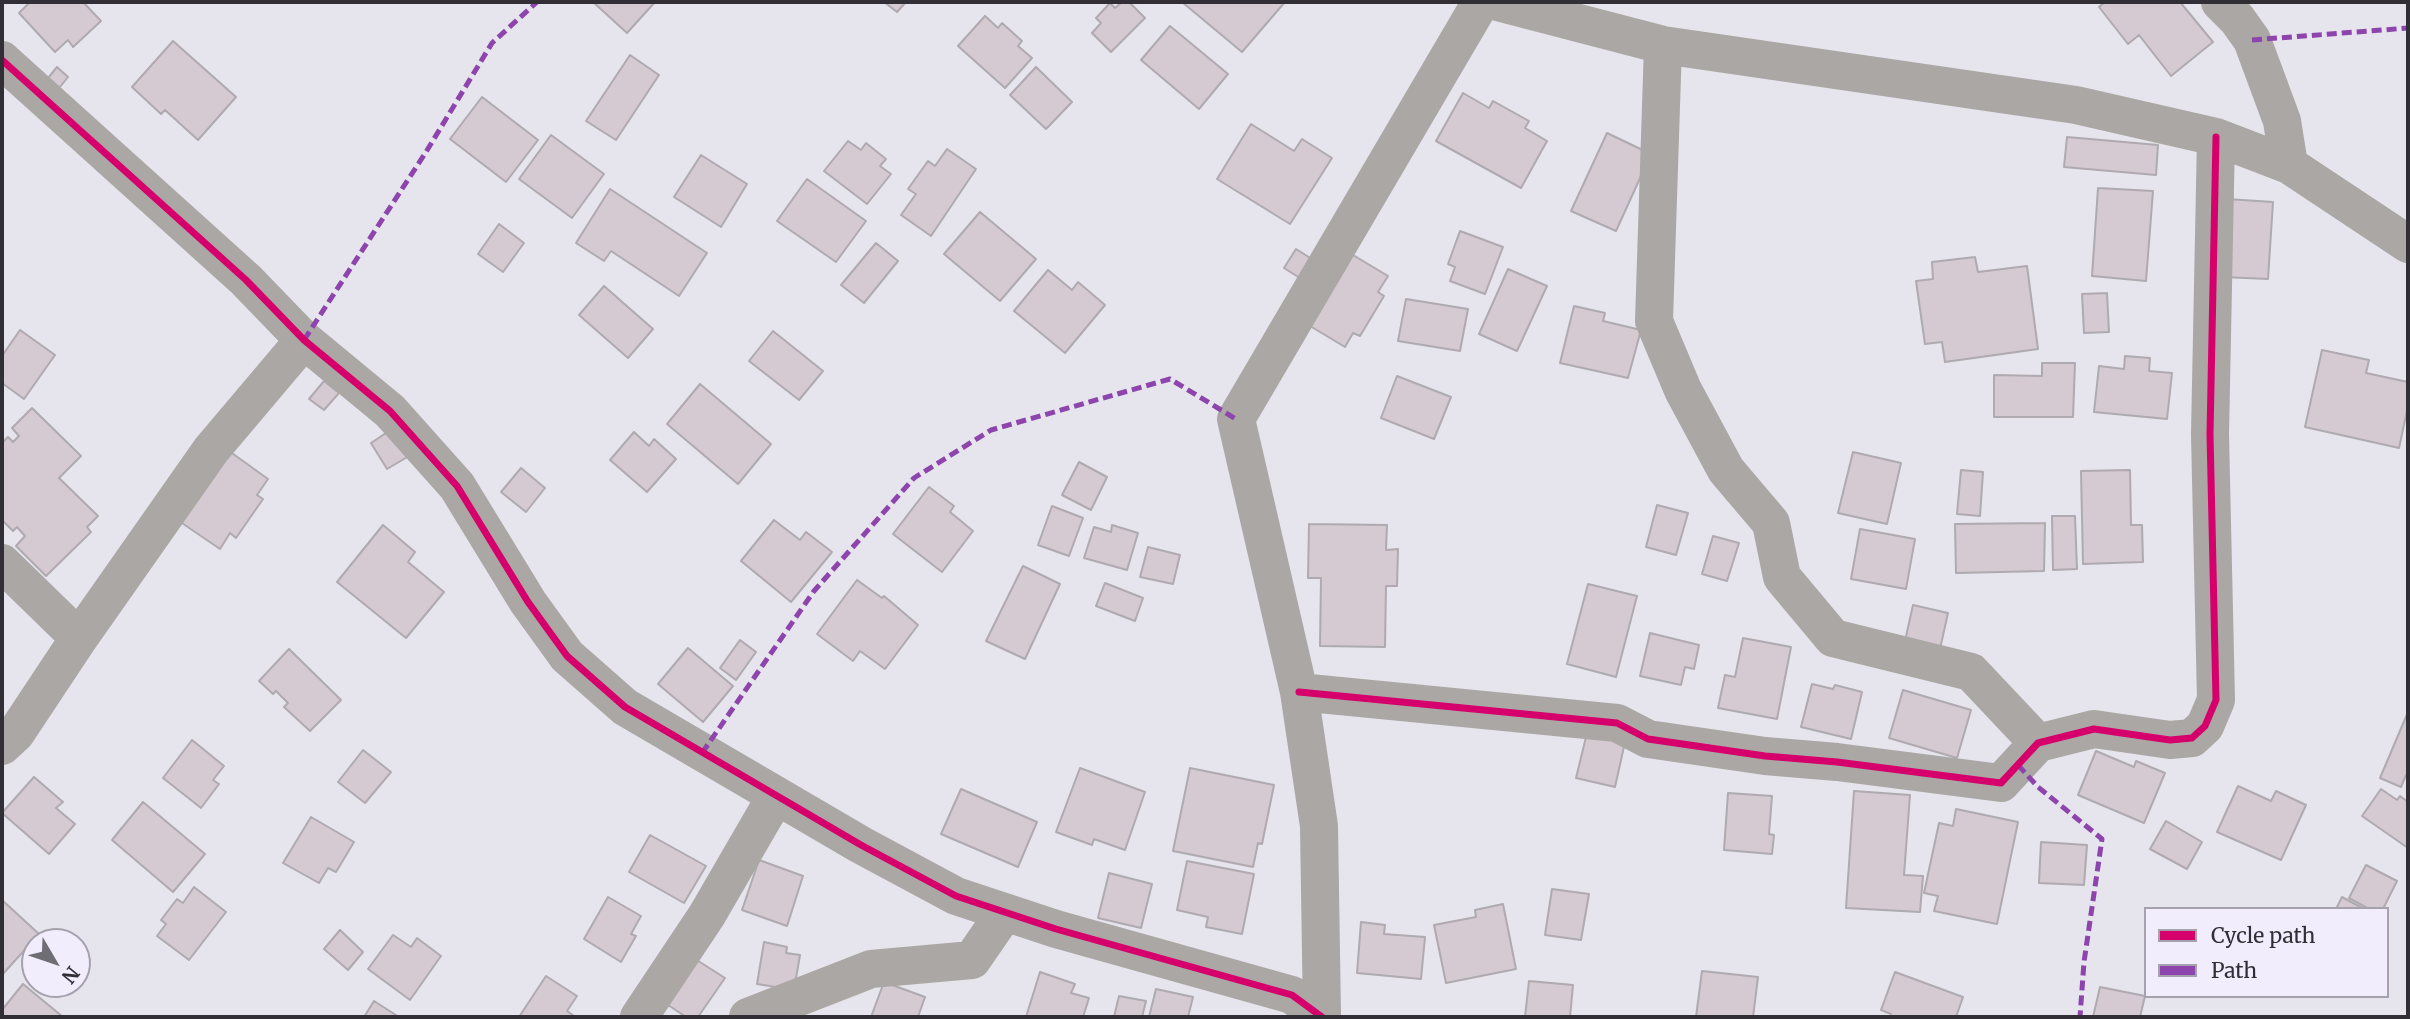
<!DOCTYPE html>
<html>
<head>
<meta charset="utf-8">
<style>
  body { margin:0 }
  #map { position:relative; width:2410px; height:1019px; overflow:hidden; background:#e6e4ec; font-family:Merriweather,serif }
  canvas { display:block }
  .frame { position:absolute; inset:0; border:4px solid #312f35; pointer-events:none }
  .legend { position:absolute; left:2144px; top:907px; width:245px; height:91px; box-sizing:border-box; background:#f2edfd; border:2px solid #a5a1ad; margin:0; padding:9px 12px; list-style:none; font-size:21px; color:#312f35 }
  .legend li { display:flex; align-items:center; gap:14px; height:35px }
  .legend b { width:35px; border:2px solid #a5a1ad }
  .north { position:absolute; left:21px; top:928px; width:70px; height:70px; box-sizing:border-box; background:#f2edfd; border:2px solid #a5a1ad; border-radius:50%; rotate:129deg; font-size:19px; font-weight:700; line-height:28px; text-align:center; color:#312f35 }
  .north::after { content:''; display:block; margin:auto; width:24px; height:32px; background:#706e75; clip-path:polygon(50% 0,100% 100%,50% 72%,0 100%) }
</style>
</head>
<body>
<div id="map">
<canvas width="2410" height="1019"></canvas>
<div class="frame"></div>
<ul class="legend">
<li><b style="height:9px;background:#d6006c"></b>Cycle path</li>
<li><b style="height:9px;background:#8e44ad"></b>Path</li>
</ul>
<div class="north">N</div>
</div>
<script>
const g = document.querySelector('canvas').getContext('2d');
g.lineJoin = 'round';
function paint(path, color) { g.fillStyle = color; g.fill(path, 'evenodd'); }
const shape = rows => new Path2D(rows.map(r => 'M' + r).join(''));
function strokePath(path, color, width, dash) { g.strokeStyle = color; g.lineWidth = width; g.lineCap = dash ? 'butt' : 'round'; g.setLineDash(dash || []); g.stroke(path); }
const building = shape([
  [30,2,83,2,101,21,73,47,68,40,55,52,19,13,30,2],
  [593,2,655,2,627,33,593,2],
  [884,2,906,2,897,12,884,2],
  [1122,2,1129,2,1145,18,1111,52,1092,33,1101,23,1096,18,1110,3,1115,8,1122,2],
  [1182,2,1285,2,1242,52,1182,2],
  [2105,2,2180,2,2213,42,2171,76,2139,35,2128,44,2099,7,2105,2],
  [985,16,998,28,1002,23,1022,41,1018,46,1032,58,1005,88,958,46,985,16],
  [1170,26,1228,74,1199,109,1141,60,1170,26],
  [173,41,236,97,198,140,165,110,161,114,132,87,173,41],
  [630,55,659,75,616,140,586,121,630,55],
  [57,67,68,77,56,92,44,83,57,67],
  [1036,67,1072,102,1046,129,1010,95,1036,67],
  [1463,93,1489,108,1493,101,1529,121,1525,128,1547,141,1521,188,1436,141,1463,93],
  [482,97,538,140,506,182,450,139,482,97],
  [1251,124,1294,151,1302,139,1332,158,1290,224,1217,179,1251,124],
  [1607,133,1651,154,1616,231,1571,211,1607,133],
  [551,135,604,174,572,218,519,179,551,135],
  [2067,137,2158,145,2156,175,2064,167,2067,137],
  [848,141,861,150,866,143,886,159,880,166,891,174,867,204,824,171,848,141],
  [947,149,976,169,931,236,901,215,916,194,908,189,928,161,935,166,947,149],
  [701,155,747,184,721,227,674,197,701,155],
  [807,179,866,221,836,262,777,221,807,179],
  [2098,188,2153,191,2146,281,2092,276,2098,188],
  [610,189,707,253,679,296,611,251,604,261,576,243,610,189],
  [2227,199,2273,202,2268,279,2223,277,2227,199],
  [980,212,1036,259,1000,301,944,254,980,212],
  [499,224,524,243,503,272,478,254,499,224],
  [1460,231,1503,247,1485,294,1450,281,1455,267,1448,264,1460,231],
  [876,243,898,261,864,303,841,285,876,243],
  [1296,249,1315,261,1303,280,1284,268,1296,249],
  [1343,249,1388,276,1378,292,1384,296,1360,336,1353,333,1345,347,1300,320,1343,249],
  [1975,257,1978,272,2027,266,2038,349,1945,362,1942,342,1925,344,1916,281,1933,279,1932,262,1975,257],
  [1508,269,1547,286,1517,351,1479,334,1508,269],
  [1048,270,1072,290,1078,282,1105,305,1065,353,1014,311,1048,270],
  [604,286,653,329,628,358,579,315,604,286],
  [2107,293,2109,332,2084,333,2082,294,2107,293],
  [1406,299,1468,309,1460,351,1398,341,1406,299],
  [1574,306,1605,313,1603,321,1641,330,1628,378,1560,363,1574,306],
  [20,330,55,355,24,399,2,383,2,356,20,330],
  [773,331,823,371,799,400,749,361,773,331],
  [2322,350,2369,360,2366,373,2408,382,2408,406,2399,448,2305,427,2322,350],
  [2125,356,2150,358,2149,371,2172,373,2167,419,2094,412,2099,366,2124,369,2125,356],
  [2042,363,2075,363,2073,417,1994,417,1994,375,2042,376,2042,363],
  [1397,376,1451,397,1434,439,1381,418,1397,376],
  [324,381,339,393,324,410,309,399,324,381],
  [700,384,771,444,738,484,667,424,700,384],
  [32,408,81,456,59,478,98,516,87,527,91,532,46,576,16,546,25,536,17,527,13,531,2,520,2,443,8,437,13,442,19,436,12,428,32,408],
  [392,429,409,456,387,469,371,443,392,429],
  [634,432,649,446,654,439,676,459,647,492,610,460,634,432],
  [229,451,268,479,257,495,263,499,236,538,230,533,220,549,179,521,229,451],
  [1853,452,1901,463,1887,524,1838,513,1853,452],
  [1079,462,1107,477,1091,510,1062,495,1079,462],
  [521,468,545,488,526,512,501,492,521,468],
  [1961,470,1983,472,1980,516,1957,514,1961,470],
  [2130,470,2131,525,2142,525,2143,562,2083,564,2081,471,2130,470],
  [929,487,954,506,950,512,973,531,942,572,893,534,929,487],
  [1657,505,1688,513,1676,555,1646,547,1657,505],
  [1052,506,1083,518,1069,556,1038,545,1052,506],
  [2052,516,2075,516,2077,569,2053,570,2052,516],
  [774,520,800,540,806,532,832,552,791,602,741,561,774,520],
  [2045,523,2044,571,1956,573,1955,524,2045,523],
  [1309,524,1387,525,1386,550,1398,549,1397,586,1386,586,1385,647,1320,646,1321,578,1308,578,1309,524],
  [383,525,415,552,408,562,444,592,406,638,337,582,383,525],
  [1112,525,1138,533,1127,570,1084,558,1094,527,1111,532,1112,525],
  [1860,529,1915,539,1906,589,1851,579,1860,529],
  [1713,536,1739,543,1727,581,1702,574,1713,536],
  [1148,547,1180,555,1173,584,1140,577,1148,547],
  [1023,566,1060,584,1025,659,986,641,1023,566],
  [857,580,882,598,884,596,918,625,885,669,860,651,853,661,817,634,857,580],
  [1105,583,1143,598,1135,621,1096,606,1105,583],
  [1588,584,1637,596,1616,677,1567,664,1588,584],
  [1913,605,1948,613,1940,649,1905,641,1913,605],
  [1650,633,1699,645,1694,669,1685,667,1681,685,1640,676,1650,633],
  [1743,638,1791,647,1777,719,1718,708,1725,675,1735,677,1743,638],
  [740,640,756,652,736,680,720,668,740,640],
  [688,648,733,686,703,722,658,684,688,648],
  [289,649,341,700,310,731,284,707,288,703,276,691,273,694,259,681,289,649],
  [1812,684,1833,689,1835,685,1862,692,1851,739,1801,727,1812,684],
  [1903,690,1971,710,1957,758,1889,738,1903,690],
  [2408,712,2408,776,2406,775,2401,787,2380,778,2408,712],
  [1587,733,1625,742,1615,787,1576,778,1587,733],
  [192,740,224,766,213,780,219,784,201,808,163,778,192,740],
  [363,750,391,772,365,803,338,782,363,750],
  [2096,751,2134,767,2136,761,2165,773,2144,823,2078,795,2096,751],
  [1080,768,1145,792,1125,850,1094,839,1092,845,1056,832,1080,768],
  [1190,768,1274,785,1262,844,1258,843,1253,867,1173,851,1190,768],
  [34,777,63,802,56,808,75,824,49,854,2,813,34,777],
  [2238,786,2271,801,2276,791,2306,805,2281,860,2217,832,2238,786],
  [961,789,1037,822,1018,867,941,834,961,789],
  [2381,789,2397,800,2400,796,2408,802,2408,848,2362,816,2381,789],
  [1854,791,1910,795,1904,875,1923,876,1920,912,1846,908,1854,791],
  [1728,793,1772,796,1769,834,1774,835,1772,854,1724,850,1728,793],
  [143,802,205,854,173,892,112,840,143,802],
  [1956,809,2018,822,1997,924,1934,911,1938,896,1924,893,1939,823,1953,826,1956,809],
  [311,817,354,842,336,872,328,868,319,883,283,863,311,817],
  [2166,821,2202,842,2187,869,2150,849,2166,821],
  [650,835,706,866,684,903,629,872,650,835],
  [2041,842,2087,845,2084,885,2039,883,2041,842],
  [759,860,803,876,787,926,742,910,759,860],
  [1187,861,1254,874,1242,934,1206,927,1208,917,1177,910,1187,861],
  [2366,865,2397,881,2383,909,2369,909,2349,898,2366,865],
  [1109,873,1152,884,1141,928,1098,918,1109,873],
  [194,887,226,912,189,960,157,936,166,924,161,920,177,899,183,903,194,887],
  [1552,889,1589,894,1581,940,1545,935,1552,889],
  [608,897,641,916,631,934,636,936,621,962,584,939,608,897],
  [2342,897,2364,909,2336,909,2342,897],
  [2,900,39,934,2,975,2,900],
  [1503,904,1516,969,1446,983,1434,925,1476,917,1475,910,1503,904],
  [1361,922,1385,925,1384,934,1425,937,1421,979,1357,973,1361,922],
  [340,930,363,952,348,970,324,949,340,930],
  [393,935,411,947,417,938,441,956,410,1000,368,969,393,935],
  [764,942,787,947,786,953,800,955,794,990,757,984,764,942],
  [692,957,725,978,698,1017,686,1017,662,1001,692,957],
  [1702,971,1758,977,1753,1017,1696,1017,1702,971],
  [1040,972,1075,984,1071,993,1089,998,1083,1017,1026,1017,1040,972],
  [1895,972,1963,997,1956,1017,1890,1017,1891,1014,1881,1010,1895,972],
  [546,976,577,996,567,1011,574,1016,573,1017,519,1017,546,976],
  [1529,981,1573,985,1570,1017,1525,1017,1529,981],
  [884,982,925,997,918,1017,871,1017,884,982],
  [23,984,63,1017,2,1017,2,1010,23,984],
  [2100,987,2145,996,2140,1017,2093,1017,2100,987],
  [1156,989,1193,997,1188,1017,1149,1017,1156,989],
  [1119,996,1146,1001,1142,1017,1114,1017,1119,996],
  [374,1001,399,1017,364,1017,374,1001]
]);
paint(building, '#d5cad1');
strokePath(building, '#aeaaaf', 2);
strokePath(shape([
  [1498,2,1663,45,2076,105,2216,137,2289,165,2408,244],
  [2220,2,2237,19,2252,40,2282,121,2289,165],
  [1663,45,1654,321,1683,390,1726,470,1771,523,1782,577,1833,638,1971,672,2038,743],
  [2,60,246,280,304,340,390,411,457,486,528,602,567,656,625,707,861,845,956,896,1056,929,1292,995,1322,1017],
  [2,563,79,638],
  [1299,692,1617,723,1648,739,1765,756,1837,762,2001,783,2038,743,2094,729,2170,740,2192,738,2205,726,2216,700,2210,434,2216,137],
  [2,746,16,733,79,638,211,450,304,340],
  [1322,1016,1319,826,1299,692,1236,419,1481,2],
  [639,1017,707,915,776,796],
  [748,1017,871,969,972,960,1005,912]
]), '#aaa7a4', 38);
strokePath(shape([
  [2252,40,2408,28],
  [304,340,426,152,492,43,537,2],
  [702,753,814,591,914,478,991,430,1170,379,1236,419],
  [2018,765,2038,787,2102,839,2084,962,2080,1017]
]), '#8e44ad', 5, [10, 5]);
strokePath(shape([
  [2,60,246,280,304,340,390,411,457,486,528,602,567,656,625,707,861,845,956,896,1056,929,1292,995,1322,1017],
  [1299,692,1617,723,1648,739,1765,756,1837,762,2001,783,2038,743,2094,729,2170,740,2192,738,2205,726,2216,700,2210,434,2216,137]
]), '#d6006c', 7);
</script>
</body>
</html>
